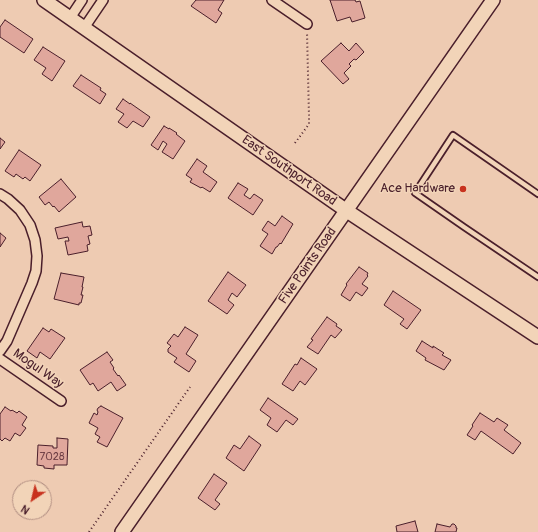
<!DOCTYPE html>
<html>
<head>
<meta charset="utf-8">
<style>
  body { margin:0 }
  #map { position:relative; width:538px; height:532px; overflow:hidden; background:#eecbb2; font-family:Pangolin,sans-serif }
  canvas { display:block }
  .north { position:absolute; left:12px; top:480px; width:40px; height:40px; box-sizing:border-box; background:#f2d4b8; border:1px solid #af8c80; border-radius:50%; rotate:215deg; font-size:11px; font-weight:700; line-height:16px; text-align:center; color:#4a1f2b }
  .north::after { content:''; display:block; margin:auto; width:14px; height:18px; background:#c8321e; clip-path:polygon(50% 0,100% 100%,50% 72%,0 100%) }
</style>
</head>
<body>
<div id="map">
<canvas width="538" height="532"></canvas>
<div class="north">N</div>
</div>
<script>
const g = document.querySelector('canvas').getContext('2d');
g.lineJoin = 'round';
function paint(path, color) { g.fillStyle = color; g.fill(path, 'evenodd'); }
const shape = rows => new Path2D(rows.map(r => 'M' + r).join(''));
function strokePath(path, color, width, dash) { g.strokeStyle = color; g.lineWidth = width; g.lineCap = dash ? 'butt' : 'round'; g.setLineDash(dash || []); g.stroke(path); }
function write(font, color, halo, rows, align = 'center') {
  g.font = font + ' Pangolin,sans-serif'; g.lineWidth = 3; g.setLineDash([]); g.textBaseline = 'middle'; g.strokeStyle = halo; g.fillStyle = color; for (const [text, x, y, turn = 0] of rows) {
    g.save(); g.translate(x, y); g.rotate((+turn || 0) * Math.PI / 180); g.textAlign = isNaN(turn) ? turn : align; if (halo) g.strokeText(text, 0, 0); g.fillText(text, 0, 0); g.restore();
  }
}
const building = shape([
  [196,0,224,0,218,10,222,13,216,23,191,6,196,0],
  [330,0,355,0,356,2,360,1,365,18,352,22,350,17,337,21,330,0],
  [5,20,33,39,24,53,0,37,0,27,5,20],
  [341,43,349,51,356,43,364,52,356,60,354,59,349,64,351,66,344,73,349,79,343,84,321,61,341,43],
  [43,47,65,61,52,81,42,74,46,68,34,60,43,47],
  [81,75,101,88,100,90,106,94,100,104,73,86,81,75],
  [123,99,130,104,130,103,150,117,143,127,133,121,127,128,118,122,124,114,116,109,123,99],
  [164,126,169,129,169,128,177,133,176,134,185,141,173,159,162,152,167,144,163,141,158,150,151,145,164,126],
  [0,138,5,142,0,149,0,138],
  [19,150,41,165,30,181,25,177,23,179,16,174,14,177,5,171,19,150],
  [197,159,207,166,203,172,217,182,210,192,202,187,201,188,190,182,192,179,186,175,197,159],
  [61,179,76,197,59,212,54,206,53,207,49,202,45,205,39,197,61,179],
  [238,183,248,189,244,195,250,199,254,194,263,200,253,215,228,198,238,183],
  [282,216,293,224,281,244,280,243,277,247,276,247,272,254,260,246,268,234,262,230,268,221,275,226,282,216],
  [82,222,83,227,90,226,92,235,88,236,90,244,87,245,88,251,68,255,65,241,69,241,68,237,58,239,55,228,82,222],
  [0,233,6,238,0,247,0,233],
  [359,267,368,273,367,275,368,276,362,284,368,288,362,296,356,292,350,301,341,295,347,285,346,284,359,267],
  [228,272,246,285,237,297,232,293,228,300,234,305,227,314,208,301,228,272],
  [61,273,84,277,82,287,83,287,81,295,83,295,81,303,79,303,79,305,54,299,61,273],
  [393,291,421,310,407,329,400,324,404,319,384,305,393,291],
  [327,317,337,324,336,326,342,330,335,338,331,335,318,354,307,347,313,340,311,339,327,317],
  [185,327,198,335,186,354,196,361,189,372,174,362,177,358,168,352,168,349,171,346,167,343,174,334,178,337,185,327],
  [43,328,49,332,51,329,65,338,50,359,40,352,37,358,27,351,43,328],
  [422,341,433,348,433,346,444,353,442,355,451,360,444,370,425,360,426,358,416,351,422,341],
  [107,352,113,360,110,362,114,368,113,369,118,376,119,375,126,385,117,391,111,382,98,391,93,383,90,385,80,370,107,352],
  [301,358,317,369,305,385,300,381,293,391,282,384,295,364,297,365,301,358],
  [268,398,298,419,293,425,286,420,277,432,267,425,271,418,260,410,268,398],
  [101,406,123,418,107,447,97,442,100,437,95,434,98,428,89,423,94,413,97,415,98,412,97,410,98,408,101,406],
  [5,407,11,411,12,410,17,413,19,411,27,417,22,425,26,428,20,436,15,433,10,441,5,438,2,441,0,439,0,414,5,407],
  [480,413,494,422,497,418,508,425,504,430,521,443,513,454,481,431,475,440,467,435,473,426,472,425,480,413],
  [249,436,261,445,244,471,226,458,234,445,240,449,249,436],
  [57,438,68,439,67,465,54,465,54,469,44,468,44,466,37,465,38,445,53,446,53,448,57,448,57,438],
  [214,474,227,483,215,500,220,504,215,510,198,498,214,474],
  [415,521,418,532,397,532,396,526,415,521],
  [437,524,450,527,452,524,454,524,456,526,456,528,457,528,456,532,435,532,437,524]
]);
paint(building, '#e0a79c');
strokePath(building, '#4a1f2b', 1);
const lane = shape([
  [538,194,453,135,415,193,464,227,538,277]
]);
const street = shape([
  [272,0,307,24],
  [70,18,82,0],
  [84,28,103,0],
  [0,194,8,199,20,210,30,225,35,240,37,256,36,271,32,283,7,341,0,351],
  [0,359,61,401]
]);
const secondary = shape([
  [44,0,347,211,538,337],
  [122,532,493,0]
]);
strokePath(lane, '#4a1f2b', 8);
strokePath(street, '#4a1f2b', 12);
strokePath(secondary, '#4a1f2b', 16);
strokePath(shape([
  [295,143,309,124,309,116,307,32],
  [89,532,190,387]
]), '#4a1f2b', 2, [1, 3]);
strokePath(lane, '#f2d4b8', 4.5);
strokePath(street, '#f2d4b8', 9);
strokePath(secondary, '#f2d4b8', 13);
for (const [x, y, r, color] of [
  [463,189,4,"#c8321e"]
]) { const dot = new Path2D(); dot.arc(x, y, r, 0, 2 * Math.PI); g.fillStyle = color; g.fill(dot); strokePath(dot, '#f2d4b8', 1.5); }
write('11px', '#704147', null, [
  ["7028",52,457]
]);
write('13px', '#4a1f2b', '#f2d4b8', [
  ["East Southport Road",289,171,35],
  ["Five Points Road",308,266,-55],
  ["Mogul Way",38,369,35]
]);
write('13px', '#4a1f2b', '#f2d4b8', [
  ["Ace Hardware",455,189]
], 'right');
</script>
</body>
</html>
